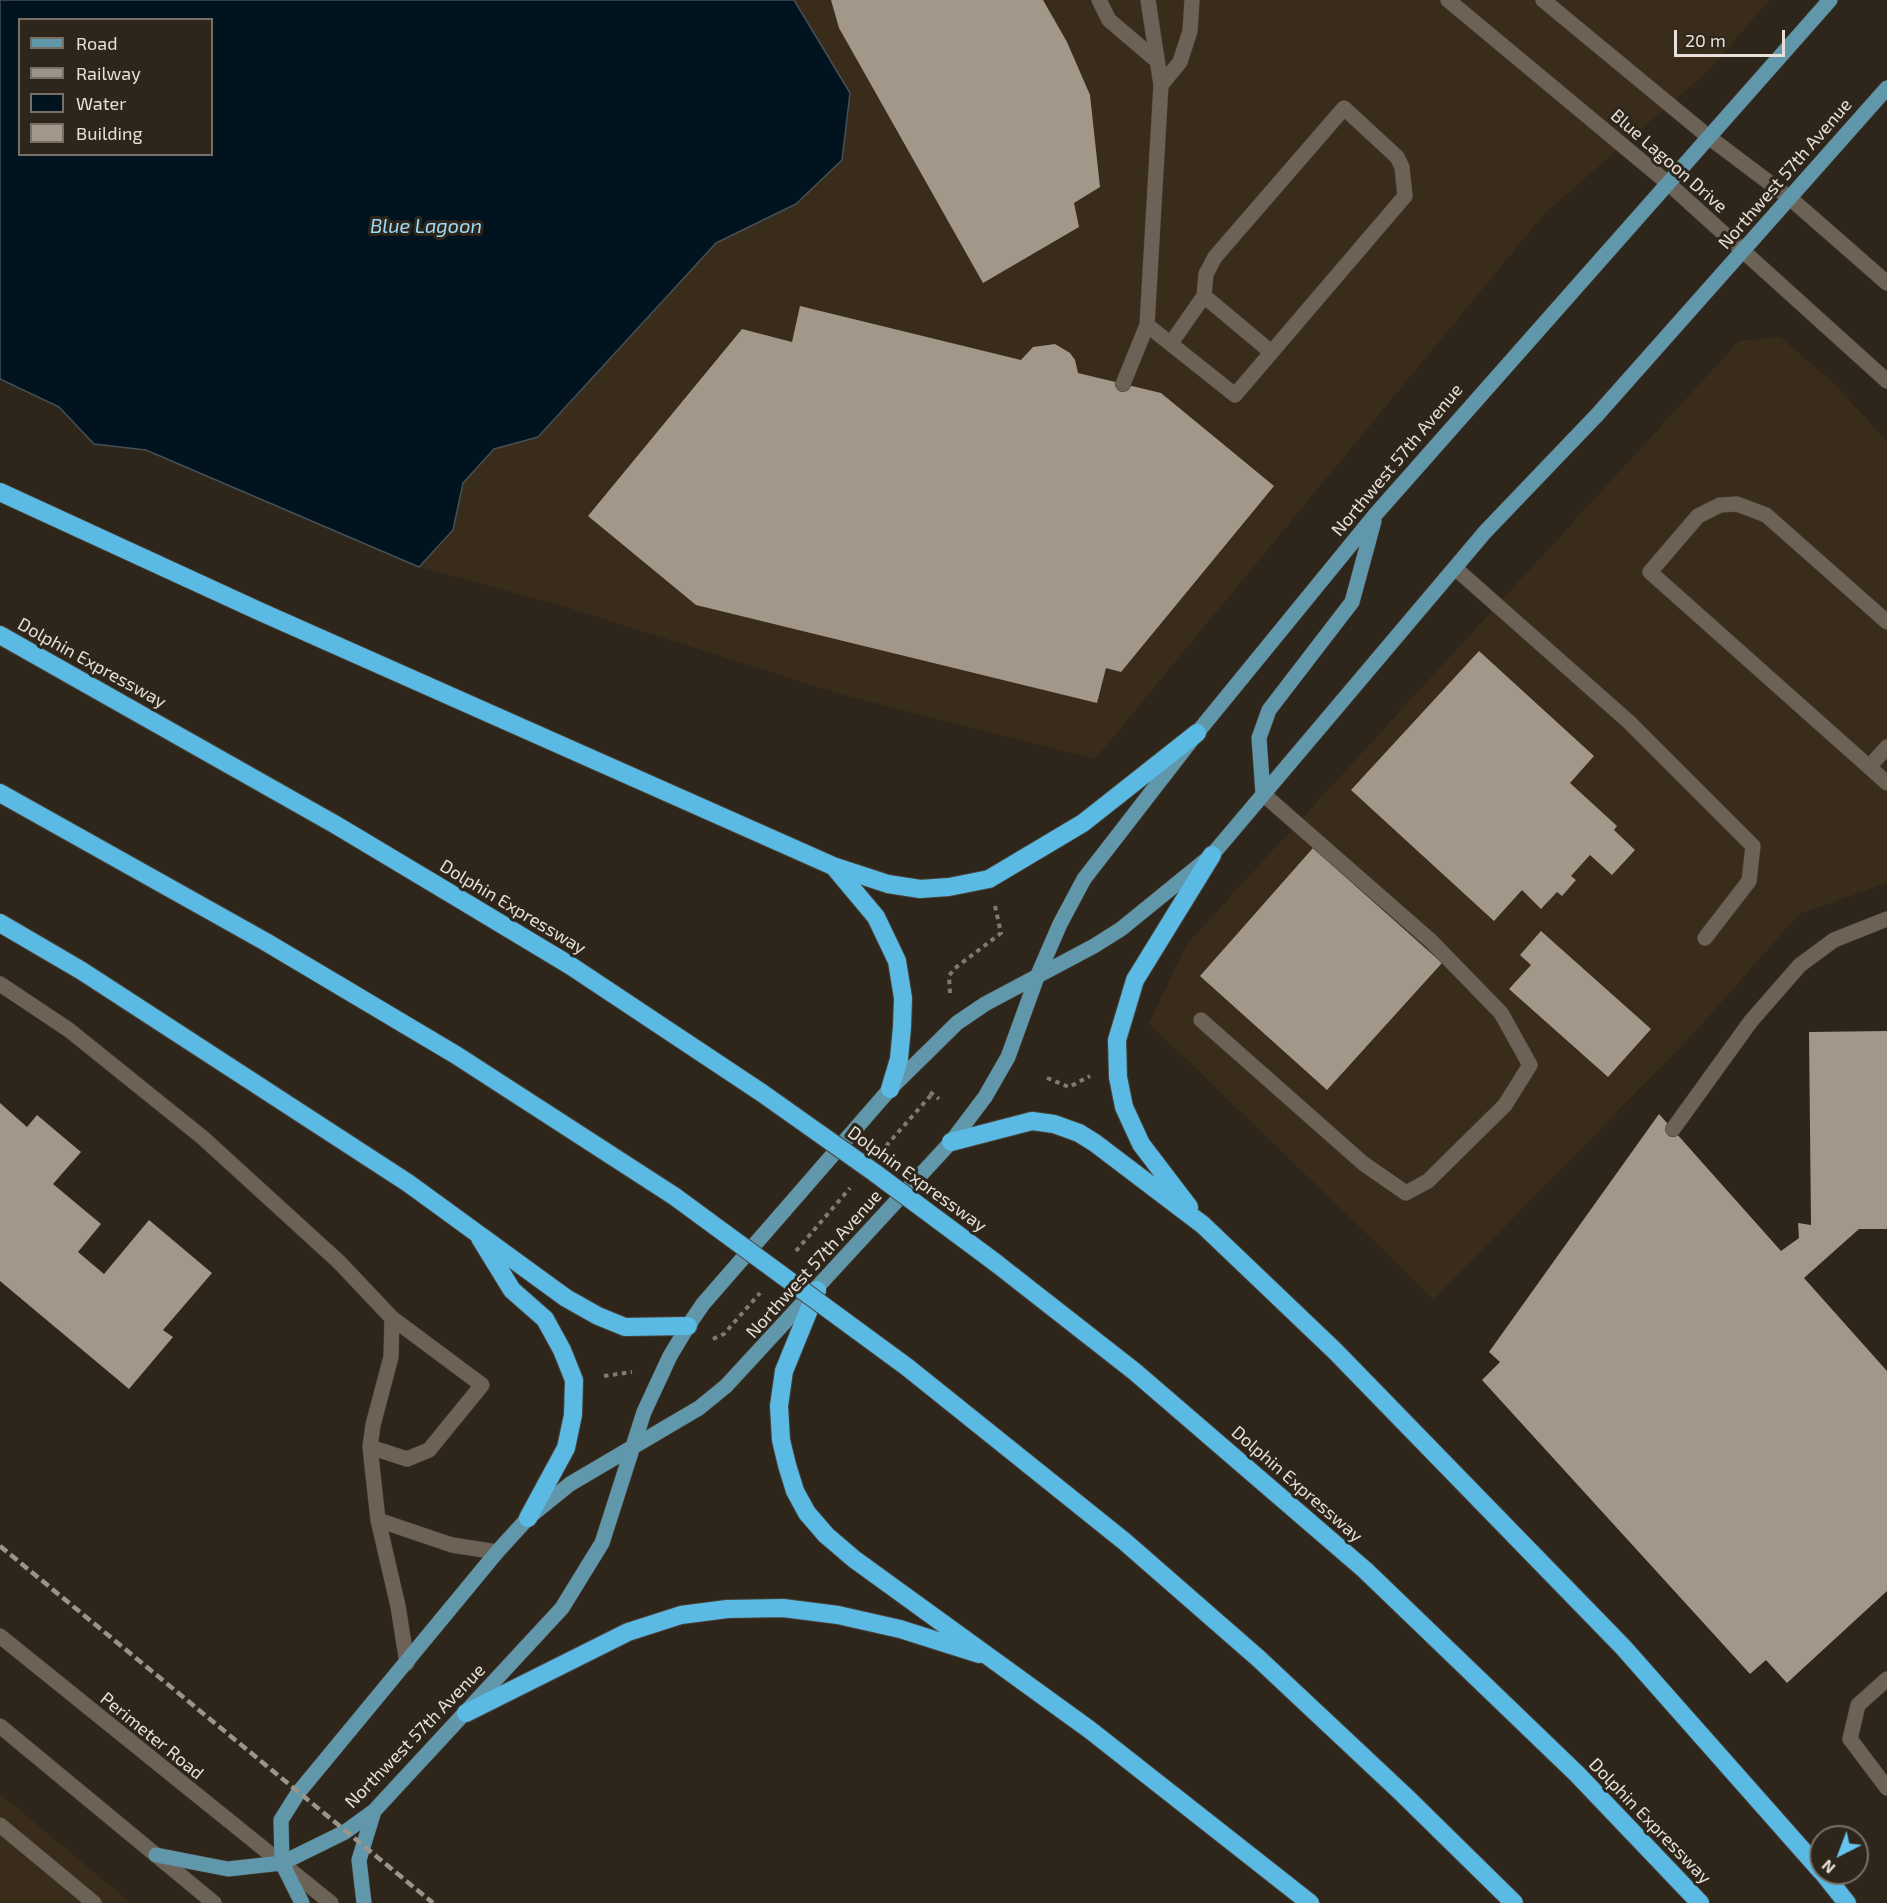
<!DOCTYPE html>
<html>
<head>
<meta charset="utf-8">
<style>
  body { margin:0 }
  #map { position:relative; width:1887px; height:1903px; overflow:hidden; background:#2f261b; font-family:"Exo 2",sans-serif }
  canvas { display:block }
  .legend { position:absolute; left:18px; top:18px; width:195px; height:138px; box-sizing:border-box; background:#2f261b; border:2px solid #787067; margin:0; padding:8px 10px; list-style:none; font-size:18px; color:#e6e0d8 }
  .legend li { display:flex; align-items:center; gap:12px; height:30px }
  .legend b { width:30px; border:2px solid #787067 }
  .north { position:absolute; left:1809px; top:1825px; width:60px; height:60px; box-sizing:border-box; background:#2f261b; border:2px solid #787067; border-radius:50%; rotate:222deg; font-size:16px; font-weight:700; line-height:24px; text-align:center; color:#e6e0d8 }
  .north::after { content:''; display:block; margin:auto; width:21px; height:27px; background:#65c5ee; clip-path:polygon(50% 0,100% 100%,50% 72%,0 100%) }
  .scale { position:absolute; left:1674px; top:30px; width:111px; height:27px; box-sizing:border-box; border:3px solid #e6e0d8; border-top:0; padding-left:8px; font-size:18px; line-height:21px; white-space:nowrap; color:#e6e0d8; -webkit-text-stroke:4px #2f261b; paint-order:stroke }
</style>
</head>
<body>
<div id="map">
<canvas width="1887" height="1903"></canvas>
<ul class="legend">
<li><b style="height:8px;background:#6197ab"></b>Road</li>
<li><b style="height:8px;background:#9b948a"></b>Railway</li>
<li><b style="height:16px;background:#00131e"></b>Water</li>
<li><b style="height:16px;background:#a29789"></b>Building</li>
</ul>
<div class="north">N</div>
<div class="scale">20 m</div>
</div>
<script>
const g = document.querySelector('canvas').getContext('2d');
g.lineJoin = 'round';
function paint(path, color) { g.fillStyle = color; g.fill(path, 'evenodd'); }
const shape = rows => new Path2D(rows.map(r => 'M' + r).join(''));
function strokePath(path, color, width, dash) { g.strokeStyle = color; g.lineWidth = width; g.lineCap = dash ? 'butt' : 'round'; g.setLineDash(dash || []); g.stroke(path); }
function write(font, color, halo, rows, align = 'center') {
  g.font = font + ' "Exo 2",sans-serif'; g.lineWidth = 6; g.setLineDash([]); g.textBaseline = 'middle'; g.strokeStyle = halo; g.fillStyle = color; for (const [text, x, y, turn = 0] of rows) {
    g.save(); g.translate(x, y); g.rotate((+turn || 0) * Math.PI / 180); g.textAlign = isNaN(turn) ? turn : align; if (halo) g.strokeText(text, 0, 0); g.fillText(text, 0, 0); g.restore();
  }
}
paint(shape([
  [794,0,1769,0,1709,70,1545,213,1095,759,840,694,563,606,419,567,453,530,463,483,494,449,538,437,716,243,796,204,850,93],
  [1780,337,1831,381,1887,441,1887,883,1799,914,1694,1033,1434,1299,1149,1023,1187,944,1739,341],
  [0,1794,131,1903,0,1903]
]), '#392c1b');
const water = shape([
  [0,0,794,0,850,93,842,160,796,204,716,243,538,437,494,449,463,483,453,530,419,567,146,450,94,444,59,407,0,379,0,0],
  [20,20,212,20,212,154,20,154,20,20]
]);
paint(water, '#00131e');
strokePath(water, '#455056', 1.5);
paint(shape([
  [831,0,1043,0,1067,42,1090,95,1100,187,1074,203,1079,227,983,283,839,28],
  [800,306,1021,360,1033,347,1055,344,1070,353,1075,360,1078,373,1161,393,1274,486,1121,672,1106,668,1097,703,696,605,588,516,742,329,792,342],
  [1479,651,1594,756,1570,783,1617,826,1614,830,1635,850,1612,875,1590,855,1571,876,1576,880,1562,896,1557,892,1541,909,1522,890,1494,921,1351,790],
  [1313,848,1442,963,1327,1090,1200,976],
  [1541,931,1651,1029,1608,1077,1509,989,1531,965,1520,955],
  [1887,1031,1887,1229,1859,1229,1804,1278,1887,1371,1887,1591,1787,1683,1766,1660,1750,1674,1482,1380,1500,1362,1489,1352,1659,1114,1781,1251,1799,1238,1798,1223,1811,1225,1809,1032],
  [0,1103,27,1127,37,1115,81,1152,53,1184,101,1224,78,1252,104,1274,149,1220,212,1273,163,1330,173,1337,129,1389,0,1281]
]), '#a29789');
const minor = shape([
  [1099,0,1109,20,1156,60],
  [1148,0,1161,85,1147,325,1235,395,1405,196,1402,167,1397,157,1344,108,1215,257,1206,274,1204,296,1171,343],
  [1448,0,1669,184,1887,381],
  [1543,0,1710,138,1791,199,1887,283],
  [1161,85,1180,62,1190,31,1192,0],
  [1204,296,1271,352],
  [1123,384,1147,325],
  [1455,568,1629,722,1753,846,1749,881,1705,938],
  [1887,622,1766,515,1737,504,1720,505,1698,516,1650,572,1887,783],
  [1869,767,1887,747],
  [0,984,69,1030,202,1137,339,1262,392,1318,391,1357,373,1425,370,1447,378,1520],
  [1201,1020,1364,1164,1406,1193,1428,1181,1505,1105,1530,1065,1501,1013,1431,941,1263,794],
  [1673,1129,1751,1021,1800,965,1834,940,1887,919],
  [370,1447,407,1459,429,1450,482,1385,392,1318],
  [0,1636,331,1903],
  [407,1663,398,1606,378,1520,452,1545,497,1552],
  [1887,1679,1858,1705,1850,1739,1887,1788],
  [0,1726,214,1903],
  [0,1825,94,1903]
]);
const major = shape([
  [1263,794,1259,738,1269,710,1352,602,1374,521],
  [156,1855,228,1869,282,1863,345,1832,374,1811,562,1608,602,1543,644,1412,670,1356,688,1326,703,1304,890,1089,957,1023,985,1004,1094,946,1121,929,1212,855,1485,532,1597,415,1887,88],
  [302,1903,282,1863,281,1820,298,1793,497,1552,528,1518,570,1484,699,1408,726,1386,951,1142,985,1097,1008,1057,1037,977,1060,924,1084,879,1197,733,1375,515,1830,0],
  [364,1903,359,1860,374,1811]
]);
const highway = shape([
  [0,492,261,612,833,866,888,884,920,889,949,887,989,879,1083,823,1197,733],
  [0,635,336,825,458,898,571,966,762,1093],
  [0,793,266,942,456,1055,674,1196],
  [835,868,876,917,897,961,903,998,902,1027,899,1059,890,1089],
  [0,923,82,971,408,1183,566,1298,598,1316,625,1327,688,1326],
  [951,1142,1032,1121,1054,1124,1079,1133,1095,1143,1203,1225,1335,1351,1623,1647,1821,1871],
  [1189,1207,1141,1144,1124,1107,1118,1077,1117,1040,1135,980,1212,855],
  [480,1238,512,1290,545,1319,562,1350,574,1380,573,1415,566,1448,528,1518],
  [996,1263,1134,1371,1365,1570,1577,1774,1700,1903],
  [817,1290,784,1371,779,1406,781,1440,787,1465,795,1491,807,1513,826,1535,854,1559,1090,1730,1310,1903],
  [907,1367,1124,1541,1258,1658,1403,1794,1514,1903],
  [466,1713,628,1632,681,1615,727,1609,783,1608,838,1615,900,1629,979,1654],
  [1823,1873,1847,1903]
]);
strokePath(minor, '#494138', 16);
strokePath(major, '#494138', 16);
strokePath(highway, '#494138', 20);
strokePath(shape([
  [950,993,949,976,954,969,1001,933,995,906],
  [1047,1078,1069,1087,1090,1076],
  [930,1092,939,1099],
  [886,1146,932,1094],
  [796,1251,850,1188],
  [713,1339,724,1334,760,1293],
  [604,1376,632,1372]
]), '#827a71', 4, [4.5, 4.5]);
strokePath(minor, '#6c6256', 15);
strokePath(major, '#6197ab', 15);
strokePath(highway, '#5abae3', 18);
strokePath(shape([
  [0,1546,433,1903]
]), '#9b948a', 4.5, [9, 4.5]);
const highwayBridge = shape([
  [762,1093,875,1173,996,1263],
  [674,1196,907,1367]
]);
strokePath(highwayBridge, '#494138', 20, []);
strokePath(highwayBridge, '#5abae3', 18);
write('18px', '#e6e0d8', '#2f261b', [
  ["Blue Lagoon Drive",1669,161,41],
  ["Northwest 57th Avenue",1785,174,-49],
  ["Northwest 57th Avenue",1397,460,-50],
  ["Dolphin Expressway",92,663,29],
  ["Dolphin Expressway",513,907,31],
  ["Dolphin Expressway",917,1179,36],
  ["Northwest 57th Avenue",814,1264,-48],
  ["Dolphin Expressway",1297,1484,41],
  ["Perimeter Road",152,1736,39],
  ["Northwest 57th Avenue",415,1736,-46],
  ["Dolphin Expressway",1650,1821,46]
]);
write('italic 20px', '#99dbf9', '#2f261b', [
  ["Blue Lagoon",426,226]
]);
</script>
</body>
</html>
